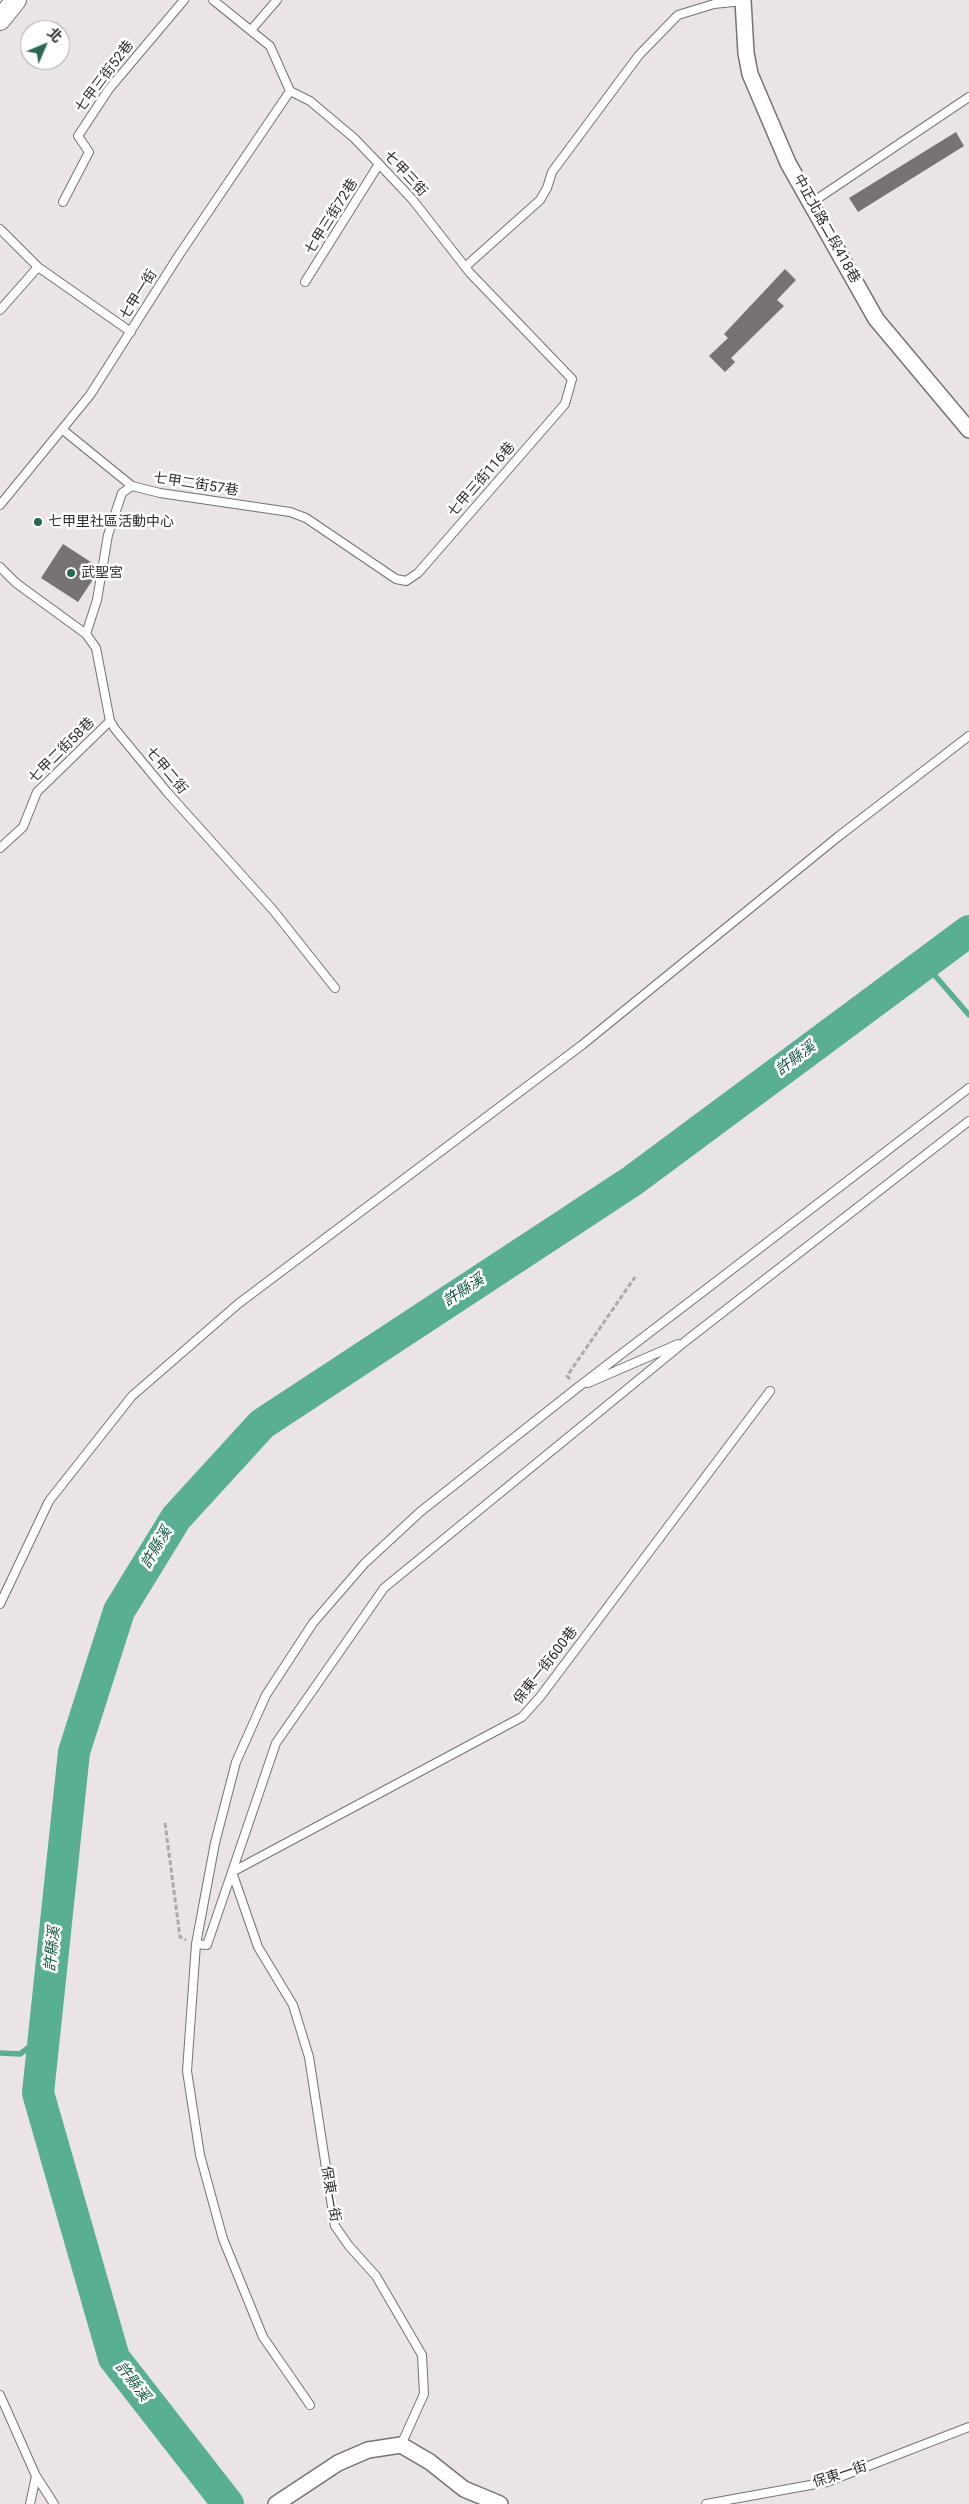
<!DOCTYPE html>
<html>
<head>
<meta charset="utf-8">
<style>
  body { margin:0 }
  #map { position:relative; width:969px; height:2504px; overflow:hidden; background:#eae3e7; font-family:Roboto,"Noto Sans TC",sans-serif }
  canvas { display:block }
  .north { position:absolute; left:20px; top:20px; width:50px; height:50px; box-sizing:border-box; background:#fff; border:1px solid #abaaab; border-radius:50%; rotate:45deg; font-size:14px; font-weight:700; line-height:20px; text-align:center; color:#2e2b2d }
  .north::after { content:''; display:block; margin:auto; width:18px; height:22px; background:#2b6853; clip-path:polygon(50% 0,100% 100%,50% 72%,0 100%) }
</style>
</head>
<body>
<div id="map">
<canvas width="969" height="2504"></canvas>
<div class="north">北</div>
</div>
<script>
const g = document.querySelector('canvas').getContext('2d');
g.lineJoin = 'round';
const shape = rows => new Path2D(rows.map(r => 'M' + r).join(''));
function strokePath(path, color, width, dash) { g.strokeStyle = color; g.lineWidth = width; g.lineCap = dash ? 'butt' : 'round'; g.setLineDash(dash || []); g.stroke(path); }
function paint(path, color) { g.fillStyle = color; g.fill(path, 'evenodd'); }
function write(font, color, halo, rows, align = 'center') {
  g.font = font + ' Roboto,"Noto Sans TC",sans-serif'; g.lineWidth = 5; g.setLineDash([]); g.textBaseline = 'middle'; g.strokeStyle = halo; g.fillStyle = color; for (const [text, x, y, turn = 0] of rows) {
    g.save(); g.translate(x, y); g.rotate((+turn || 0) * Math.PI / 180); g.textAlign = isNaN(turn) ? turn : align; if (halo) g.strokeText(text, 0, 0); g.fillText(text, 0, 0); g.restore();
  }
}
strokePath(shape([
  [925,964,969,1015],
  [0,2053,20,2054,44,2036]
]), '#59af91', 5.5);
strokePath(shape([
  [228,2504,114,2358,38,2093,74,1752,119,1611,176,1518,262,1424,632,1181,969,931]
]), '#59af91', 32);
paint(shape([
  [956,132,964,146,858,212,849,198],
  [785,269,796,280,777,300,784,306,731,358,735,362,725,372,709,356,728,338,724,334],
  [63,544,97,566,96,575,78,602,41,578]
]), '#787175');
const service = shape([
  [251,30,277,0],
  [63,202,89,152,78,136,109,89,184,0],
  [811,203,969,97],
  [0,229,38,267,131,332],
  [465,267,540,200,547,188,552,172,639,55,678,15,714,4,743,1],
  [305,282,379,164],
  [0,310,38,267],
  [63,430,132,486],
  [0,505,90,395,179,255,290,91],
  [0,567,16,583,86,634,96,648,110,721,115,729,167,792,273,910,335,988],
  [86,634,97,600,108,535,122,493,132,486,160,493,290,512,306,518,396,579,406,581,418,573,565,404,572,379,470,273,412,199,379,164,354,138,310,101,290,91,270,46,213,0],
  [0,848,23,827,37,792,110,721],
  [588,1383,678,1344],
  [0,1604,49,1501,132,1396,238,1304,582,1045,839,836,969,736],
  [196,1944,207,1945,276,1743,384,1588,687,1340,969,1121],
  [0,2395,36,2476,54,2504],
  [310,2405,263,2337,223,2239,200,2155,187,2071,196,1944,215,1843,236,1762,266,1695,313,1623,365,1563,420,1512,577,1388,969,1088],
  [401,2445,424,2394,422,2355,376,2276,349,2246,335,2226,309,2057,293,2005,258,1947,232,1872,522,1717,540,1697,770,1391],
  [30,2504,36,2476],
  [706,2504,827,2482,969,2427]
]);
const minor = shape([
  [743,0,746,53,750,74,788,163,876,319,969,430],
  [276,2504,338,2463,368,2450,401,2445,430,2462,464,2489,500,2504]
]);
const secondary = shape([
  [0,20,16,0]
]);
strokePath(service, '#777174', 10);
strokePath(minor, '#777174', 18);
strokePath(secondary, '#777174', 22);
strokePath(shape([
  [570,1379,567,1376,635,1277],
  [165,1823,180,1937,186,1940]
]), '#aea8ab', 3, [5, 2.5]);
strokePath(service, '#fff', 8);
strokePath(minor, '#fff', 15);
strokePath(secondary, '#fff', 20);
for (const [x, y, r, color] of [
  [38,522,5,"#2b6853"],
  [71,573,5,"#2b6853"]
]) { const dot = new Path2D(); dot.arc(x, y, r, 0, 2 * Math.PI); g.fillStyle = color; g.fill(dot); strokePath(dot, '#fff', 2); }
write('14px', '#2e2b2d', '#fff', [
  ["七甲三街52巷",105,77,-53],
  ["七甲三街",405,174,47],
  ["七甲三街72巷",332,217,-58],
  ["中正北路二段418巷",826,229,61],
  ["七甲一街",139,295,-58],
  ["七甲三街116巷",482,480,-49],
  ["七甲二街57巷",196,485,9],
  ["七甲二街58巷",62,751,-45],
  ["七甲二街",166,771,50],
  ["保東一街600巷",546,1666,-52],
  ["保東一街",330,2194,80],
  ["保東一街",840,2475,-18]
]);
write('14px', '#2e2b2d', '#fff', [
  ["七甲里社區活動中心",48,522],
  ["武聖宮",81,573]
], 'left');
write('italic 15px', '#0d5540', '#fff', [
  ["許縣溪",796,1059,-37],
  ["許縣溪",464,1291,-33],
  ["許縣溪",157,1548,-59],
  ["許縣溪",53,1949,-84],
  ["許縣溪",132,2382,52]
]);
</script>
</body>
</html>
